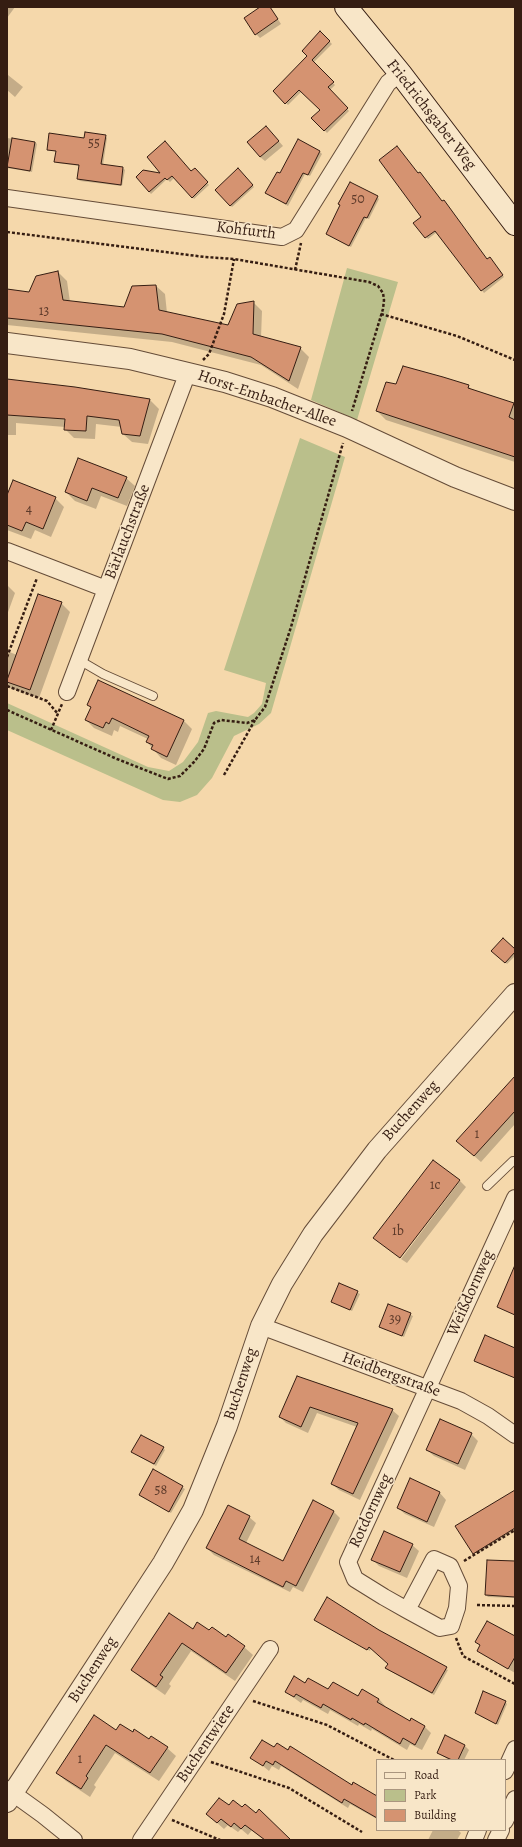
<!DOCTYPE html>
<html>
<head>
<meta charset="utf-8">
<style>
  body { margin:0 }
  #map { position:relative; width:522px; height:1847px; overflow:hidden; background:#f5d8ab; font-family:Alegreya,serif }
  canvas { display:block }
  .frame { position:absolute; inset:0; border:8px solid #351d12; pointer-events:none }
  .legend { position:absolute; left:376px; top:1759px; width:130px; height:72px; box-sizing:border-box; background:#f8e6c8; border:1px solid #aa967f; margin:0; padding:5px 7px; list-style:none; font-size:12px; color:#351d12 }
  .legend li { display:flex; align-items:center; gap:8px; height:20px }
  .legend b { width:20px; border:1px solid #aa967f }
</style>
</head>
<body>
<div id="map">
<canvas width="522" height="1847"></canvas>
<div class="frame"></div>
<ul class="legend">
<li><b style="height:5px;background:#f8e6c8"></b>Road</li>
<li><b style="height:11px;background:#babf8b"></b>Park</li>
<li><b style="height:11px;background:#d59371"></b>Building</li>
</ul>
</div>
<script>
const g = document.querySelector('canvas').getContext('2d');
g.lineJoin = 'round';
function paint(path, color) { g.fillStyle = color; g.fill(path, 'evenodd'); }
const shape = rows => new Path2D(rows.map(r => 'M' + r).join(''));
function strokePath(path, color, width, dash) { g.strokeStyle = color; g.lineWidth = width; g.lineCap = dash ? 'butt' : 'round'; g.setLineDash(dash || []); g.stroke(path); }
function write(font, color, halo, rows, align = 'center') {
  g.font = font + ' Alegreya,serif'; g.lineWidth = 3; g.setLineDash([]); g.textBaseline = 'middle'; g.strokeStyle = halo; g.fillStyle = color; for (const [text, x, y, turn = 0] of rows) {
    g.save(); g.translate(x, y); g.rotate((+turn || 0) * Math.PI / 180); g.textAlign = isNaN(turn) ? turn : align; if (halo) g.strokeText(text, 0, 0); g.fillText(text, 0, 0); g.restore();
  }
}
paint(shape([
  [347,268,398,282,357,420,311,400],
  [300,438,345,457,271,713,259,724,234,736,212,778,197,795,180,802,163,800,7,730,7,703,148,767,169,771,183,762,198,742,208,713,216,711,248,717,254,713,262,704,266,683,224,670]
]), '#babf8b');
paint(shape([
  [7,7,15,7,7,18],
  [262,7,270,7,281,24,260,38,256,34],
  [321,33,332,44,313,63,335,85,330,90,349,111,327,133,313,118,321,110,302,91,288,105,274,91,309,56],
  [8,75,23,87,15,97,7,90,7,77],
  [270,131,283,146,265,161,260,157],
  [105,136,107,138,103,165,123,168,125,170,122,186,80,181,78,179,80,166,57,163,55,161,57,152,48,149,85,139],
  [7,138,35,142,37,144,32,172,7,168],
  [320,152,322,154,310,176,305,174,288,206,266,193,280,175],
  [195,169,209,185,194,199,175,177,170,182,167,179,151,194,137,177,191,172],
  [238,170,254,187,232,207,216,190],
  [419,174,422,175,487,260,492,261,504,277,484,293,437,232,428,239,415,223,422,217],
  [377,197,379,199,369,219,366,218,351,247,327,234],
  [58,272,67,281,70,302,124,308,156,286,165,294,167,313,228,326,253,302,262,311,261,338,300,348,309,357,298,389,261,365,172,342,7,325,7,290,29,293],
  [7,380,75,388,150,400,159,409,148,444,132,442,123,434,122,427,96,424,95,439,74,438,65,429,65,427,16,423,16,435,7,435],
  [397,385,468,386,472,390,514,403,515,405,515,462,386,420,377,411],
  [126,478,135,486,127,506,101,496,96,509,75,501,66,492],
  [7,497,55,498,64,507,51,537,35,530,31,539,7,530],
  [7,585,15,593,7,615],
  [61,603,70,612,39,698,7,687,7,651,17,655],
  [88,705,183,720,192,729,176,765,161,758,147,742,148,739,120,726,118,732,114,730,112,736,94,728,86,720,91,708],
  [493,951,515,951,515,956,507,964],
  [515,1078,515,1124,481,1162,464,1147],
  [460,1181,466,1187,407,1263,401,1259],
  [339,1284,360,1294,352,1311,334,1303],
  [388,1305,413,1316,404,1337,380,1327],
  [515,1349,515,1378,476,1361],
  [298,1378,392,1410,399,1416,360,1500,339,1490,332,1484,357,1427,317,1413,308,1433,286,1423,280,1417],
  [471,1434,478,1441,465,1470,434,1456,427,1450],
  [163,1448,165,1450,156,1466,135,1454],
  [153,1471,185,1489,171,1513,140,1495],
  [411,1480,440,1493,446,1500,434,1527,405,1514,398,1508],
  [515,1491,515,1530,478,1553,475,1553,473,1551],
  [333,1511,340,1518,303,1592,293,1587,290,1592,214,1555,207,1548,249,1517,256,1523,246,1543,283,1562],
  [412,1545,419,1551,407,1578,379,1566,373,1560],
  [515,1562,515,1598,488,1597,486,1595],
  [318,1621,378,1631,448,1670,434,1695,388,1670,386,1668,389,1664,371,1648,370,1651],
  [193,1630,210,1632,226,1638,244,1647,253,1655,235,1681,191,1651,169,1684,171,1686,165,1695,141,1678,132,1670],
  [515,1638,515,1673,478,1651,481,1646,476,1642],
  [306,1685,358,1697,379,1699,385,1706,384,1708,410,1722,412,1719,425,1727,431,1733,422,1750,410,1744,407,1750,372,1729,371,1731,359,1724,358,1726,330,1710,328,1714,303,1700,301,1703,286,1692],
  [505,1702,507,1704,498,1725,478,1714],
  [117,1731,149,1740,167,1748,176,1756,159,1781,115,1753,94,1785,96,1787,90,1797,66,1781,57,1773],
  [465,1746,469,1750,464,1760,449,1760,438,1753],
  [274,1749,352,1786,375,1796,377,1793,377,1819,350,1804,348,1808,281,1766,279,1770,272,1766,269,1771,252,1757],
  [229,1807,290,1840,264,1840,252,1830,248,1835,241,1829,238,1832,228,1825,224,1829,207,1814],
  [433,1830,458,1830,461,1833,457,1840,428,1840]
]), '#0003');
const building = shape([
  [260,7,270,7,278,19,255,35,244,18,260,7],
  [320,31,330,41,312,60,334,82,328,87,348,108,324,131,311,118,320,110,299,90,285,104,273,91,307,56,302,51,320,31],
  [266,126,279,141,260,157,247,142,266,126],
  [85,132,106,135,101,164,123,167,121,185,77,179,79,165,54,162,56,151,47,150,49,133,84,138,85,132],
  [12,138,35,142,30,171,7,167,12,138],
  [298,139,320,151,308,175,303,173,286,204,265,193,277,172,280,173,298,139],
  [165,141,191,171,195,168,208,182,192,198,172,176,167,180,165,178,149,192,136,177,143,170,160,173,147,157,165,141],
  [397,146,418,173,420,172,442,201,444,200,487,259,490,257,503,275,481,291,435,231,425,238,413,223,421,217,379,160,397,146],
  [238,168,253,185,230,206,215,190,238,168],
  [350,182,378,196,367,218,364,217,349,246,326,234,340,205,338,204,350,182],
  [58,271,63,300,124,307,132,286,156,285,159,310,228,325,237,304,254,301,253,334,301,347,289,381,251,357,162,334,7,318,7,289,29,292,36,276,58,271],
  [403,366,443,377,469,385,468,388,514,403,509,417,515,420,515,457,376,411,386,382,396,384,403,366],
  [7,379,75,387,150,399,140,436,122,434,119,420,87,416,86,431,64,430,65,419,7,415,7,379],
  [78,458,127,477,118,498,92,488,87,501,65,492,78,458],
  [13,480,56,497,43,529,26,522,22,531,7,525,7,495,13,480],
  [38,594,62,602,30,690,7,682,7,680,38,594],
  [98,680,184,720,167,757,151,749,153,745,146,742,149,736,112,718,109,724,106,722,103,728,85,720,91,707,87,705,98,680],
  [503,938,515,949,515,952,505,963,491,951,503,938],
  [515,1076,515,1111,474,1156,456,1141,515,1076],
  [433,1160,460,1180,400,1258,373,1238,433,1160],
  [515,1265,515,1315,497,1307,515,1265],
  [339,1283,358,1291,350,1310,331,1302,339,1283],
  [388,1304,411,1313,402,1336,379,1327,388,1304],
  [485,1335,515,1348,515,1378,474,1361,485,1335],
  [297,1376,393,1409,353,1494,331,1484,358,1423,310,1407,301,1427,279,1417,297,1376],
  [440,1419,472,1433,458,1464,426,1450,440,1419],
  [141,1435,164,1447,154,1464,131,1452,141,1435],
  [153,1469,183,1486,169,1512,139,1495,153,1469],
  [410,1478,440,1492,427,1522,397,1508,410,1478],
  [515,1490,515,1528,473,1554,455,1526,515,1490],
  [313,1500,334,1511,296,1586,286,1581,283,1587,206,1548,228,1505,250,1516,239,1539,283,1561,313,1500],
  [384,1531,413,1544,400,1572,371,1560,384,1531],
  [487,1560,515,1561,515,1597,485,1595,487,1560],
  [327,1597,379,1630,447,1667,432,1693,385,1668,388,1664,369,1647,367,1650,314,1620,327,1597],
  [169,1613,193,1629,197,1622,209,1630,212,1627,226,1637,228,1634,245,1646,226,1673,182,1643,160,1675,163,1677,156,1687,131,1670,169,1613],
  [487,1621,515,1636,515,1657,508,1669,477,1651,480,1645,475,1642,487,1621],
  [294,1676,305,1683,308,1678,328,1689,333,1682,358,1696,362,1689,379,1699,377,1702,410,1721,411,1718,425,1726,415,1745,403,1738,400,1744,365,1723,364,1725,352,1718,351,1720,323,1704,321,1708,296,1694,294,1697,285,1692,294,1676],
  [483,1691,506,1701,496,1724,475,1713,483,1691],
  [94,1715,116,1730,120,1724,133,1732,134,1729,149,1739,151,1736,168,1747,150,1773,106,1745,86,1776,88,1778,81,1789,56,1773,94,1715],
  [445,1735,465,1745,458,1760,452,1760,437,1753,445,1735],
  [262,1740,274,1747,277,1743,288,1750,290,1746,352,1785,353,1782,377,1796,377,1818,344,1799,342,1803,275,1761,273,1765,266,1761,263,1766,250,1758,262,1740],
  [219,1798,229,1805,233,1800,242,1807,245,1804,256,1813,259,1809,291,1840,265,1840,245,1825,241,1829,234,1823,231,1827,221,1819,217,1823,206,1814,219,1798]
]);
paint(building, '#d59371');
strokePath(building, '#351d12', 1);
const service = shape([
  [79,660,103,674,153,696],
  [487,1186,513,1161,515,1161]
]);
const minor = shape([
  [7,198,282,237,296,230,381,94,388,83,400,73],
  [7,551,106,589],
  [67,692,188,372],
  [261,1326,461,1401,488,1416,515,1435],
  [407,1610,434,1559,450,1566,459,1586,457,1608,451,1626,440,1628,407,1610,384,1597,355,1579,348,1562,515,1198],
  [505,1771,515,1749],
  [7,1789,43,1815,74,1840],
  [505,1821,515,1799],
  [141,1840,270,1649],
  [474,1840,478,1830],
  [496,1840,501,1830]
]);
const tertiary = shape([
  [7,343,130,359,225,382,272,397,347,427,455,477,515,500],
  [7,1802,163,1563,193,1510,227,1426,261,1326,282,1284,313,1234,377,1150,515,994]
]);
const secondary = shape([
  [346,7,400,73,515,224]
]);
strokePath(service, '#654c38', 10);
strokePath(minor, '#654c38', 18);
strokePath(tertiary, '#654c38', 22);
strokePath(secondary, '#351d12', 24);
strokePath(shape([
  [7,232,205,257,234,259,369,282,378,286,383,293,384,300,383,309,352,411],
  [295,270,301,243],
  [381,314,457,336,515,360],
  [203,360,209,354,224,314,234,259],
  [7,657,37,578],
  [7,686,47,701,58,714],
  [7,710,117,759,168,779,180,776,194,762,204,749,214,723,221,720,247,723,255,720,265,707,291,627,343,443],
  [51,730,62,704],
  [224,775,255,720],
  [464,1561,515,1530],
  [477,1605,515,1606],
  [456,1638,463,1656,515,1684],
  [253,1701,327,1725,394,1760],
  [211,1762,289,1788,362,1832],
  [172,1820,220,1840]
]), '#351d12', 2.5, [3, 2]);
strokePath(service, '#f8e6c8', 8);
strokePath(minor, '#f8e6c8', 16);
strokePath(tertiary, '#f8e6c8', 20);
strokePath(secondary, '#f8e6c8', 22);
write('14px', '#5d3a2a', null, [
  ["55",94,144],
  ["50",358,200],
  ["13",44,312],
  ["4",29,510],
  ["1",477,1135],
  ["1c",435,1186],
  ["1b",398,1232],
  ["39",395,1320],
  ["58",161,1491],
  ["14",255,1560],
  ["1",80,1760]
]);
write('16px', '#351d12', '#f8e6c8', [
  ["Friedrichsgaber Weg",431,115,52],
  ["Kohfurth",246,231,7],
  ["Horst-Embacher-Allee",267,399,19],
  ["Bärlauchstraße",128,532,-69],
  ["Buchenweg",411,1111,-48],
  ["Weißdornweg",471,1293,-66],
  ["Heidbergstraße",391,1375,20],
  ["Buchenweg",241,1384,-72],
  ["Rotdornweg",371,1511,-65],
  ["Buchenweg",93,1670,-57],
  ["Buchentwiete",206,1744,-56]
]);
</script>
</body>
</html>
